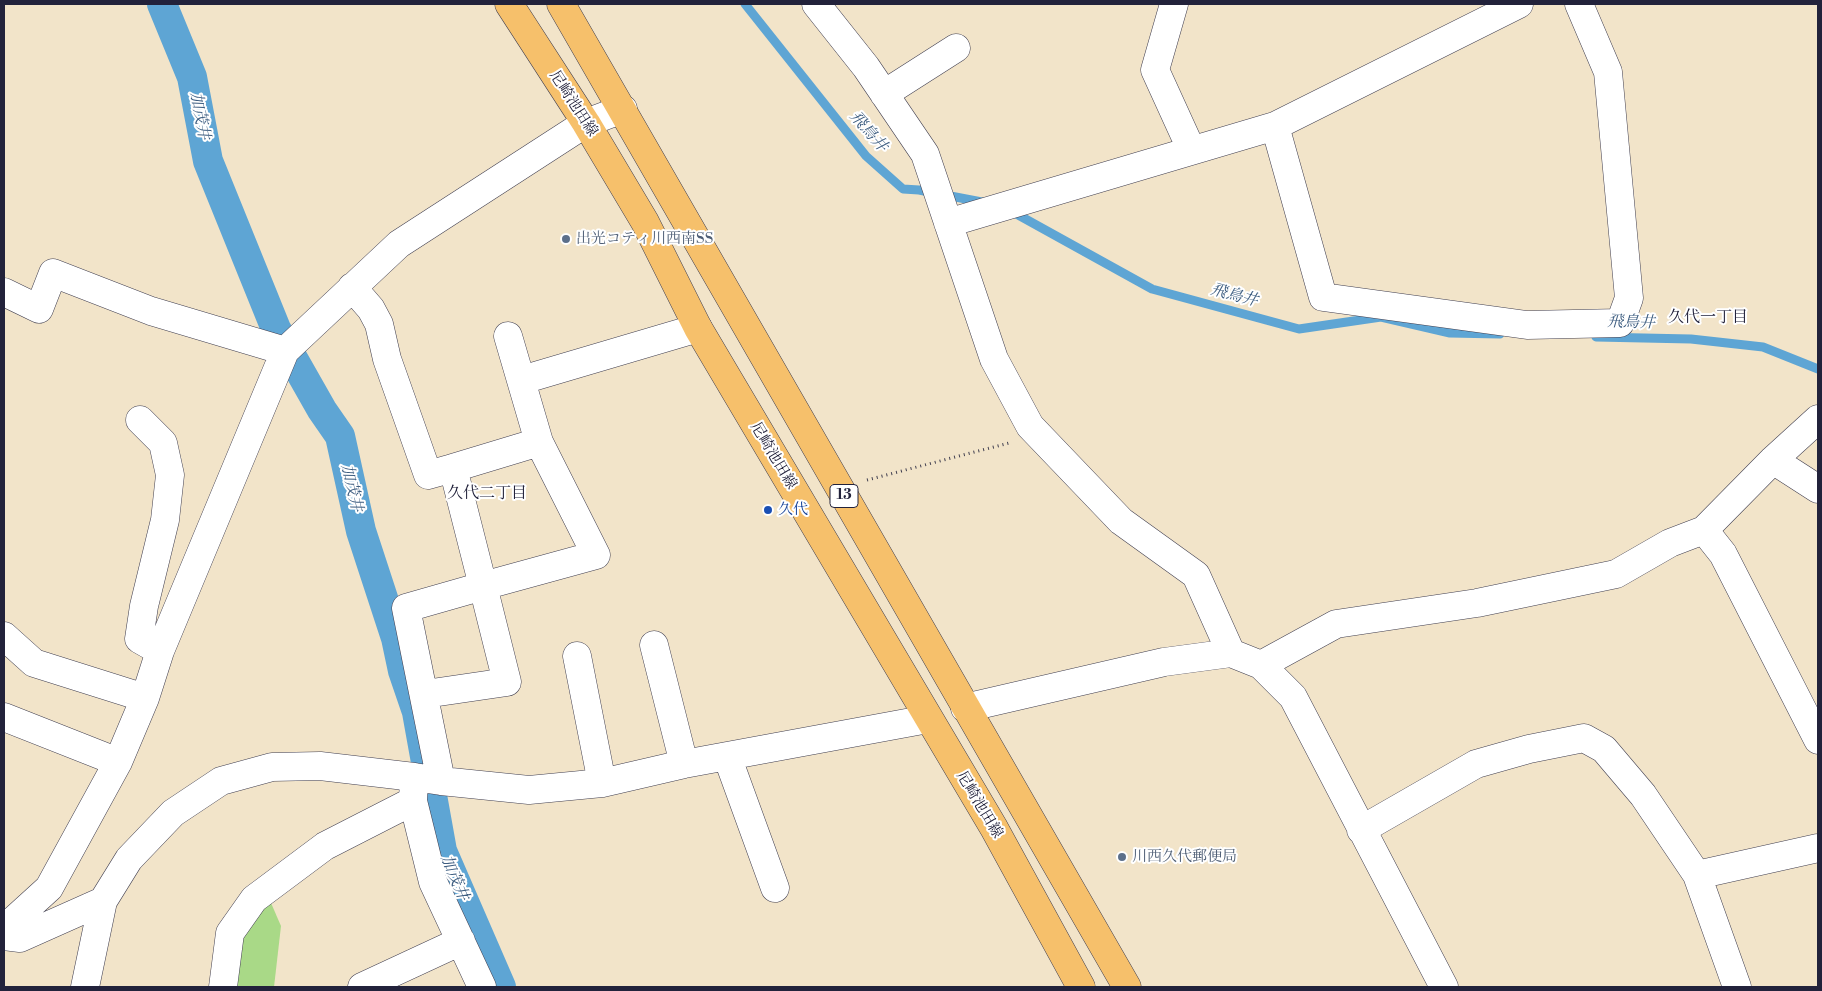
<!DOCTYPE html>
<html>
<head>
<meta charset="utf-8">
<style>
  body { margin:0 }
  #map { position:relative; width:1822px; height:991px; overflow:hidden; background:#f2e4c9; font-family:"Libre Bodoni",serif }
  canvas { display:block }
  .frame { position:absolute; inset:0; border:5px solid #22223b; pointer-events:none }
</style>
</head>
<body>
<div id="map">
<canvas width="1822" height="991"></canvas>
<div class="frame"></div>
</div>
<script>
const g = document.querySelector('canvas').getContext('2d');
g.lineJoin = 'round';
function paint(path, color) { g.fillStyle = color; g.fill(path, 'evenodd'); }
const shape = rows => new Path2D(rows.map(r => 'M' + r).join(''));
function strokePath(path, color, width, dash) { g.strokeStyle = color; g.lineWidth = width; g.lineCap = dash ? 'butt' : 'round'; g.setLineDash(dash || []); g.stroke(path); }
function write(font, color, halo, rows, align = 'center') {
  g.font = font + ' "Libre Bodoni","Noto Serif JP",serif'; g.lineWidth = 4; g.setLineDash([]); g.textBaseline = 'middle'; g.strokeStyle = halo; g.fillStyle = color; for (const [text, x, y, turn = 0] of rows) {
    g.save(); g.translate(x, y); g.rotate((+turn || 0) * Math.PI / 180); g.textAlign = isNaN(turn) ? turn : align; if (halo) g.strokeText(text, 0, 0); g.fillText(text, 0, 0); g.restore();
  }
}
paint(shape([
  [271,903,281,926,274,987,231,987,239,936,257,912]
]), '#a9d987');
strokePath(shape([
  [745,4,866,156,903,189,919,190,987,203],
  [1011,211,1152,289,1299,329,1381,317,1450,333,1500,334],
  [1596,337,1691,339,1763,347,1818,369]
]), '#5ea5d4', 9);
strokePath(shape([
  [162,4,192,77,208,161,276,329,322,410,340,436,361,531,396,638,403,671,417,712,442,851,501,987]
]), '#5ea5d4', 30);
const minor = shape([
  [816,4,866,67,925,154,994,359,1030,426,1121,521,1196,575,1231,653],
  [1174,4,1155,70,1191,149],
  [884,94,956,48],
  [1275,126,1323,297,1527,325,1620,323,1629,298,1608,72,1579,4],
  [948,223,1275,126,1519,4],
  [352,287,371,309,379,324,387,359,428,475,453,468,483,586,596,555,539,442,453,468],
  [4,292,39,309,53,273,151,311,285,351],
  [508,336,539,442],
  [522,380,698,328],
  [140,420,163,443,170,475,165,520,144,606,139,639,160,651],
  [1773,460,1818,489],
  [1704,530,1723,554,1818,740],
  [4,636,34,663,145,698],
  [654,645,684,764],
  [577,656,602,783],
  [1261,665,1293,697,1444,987],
  [425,694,507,682,483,586,406,608,441,781,414,777,413,801,433,882,482,987],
  [965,708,1164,662,1231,653,1261,665,1336,624,1477,603,1616,574,1670,543,1704,530,1773,460,1818,419],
  [4,717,118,762],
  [727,756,775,888],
  [441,781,529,790,602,783,684,764,928,719],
  [1361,830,1476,764,1529,749,1584,738,1604,749,1643,795,1697,875,1737,987],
  [1697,875,1818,848],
  [4,929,49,888,118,762,145,698,160,651,285,351,399,244,586,123,623,109],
  [4,936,20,938,103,901,129,859,173,813,221,781,272,767,320,766,414,777],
  [85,987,103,901],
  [223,987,230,933,254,899,325,846,413,801],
  [362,987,461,941]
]);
const major = shape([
  [509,4,586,123,645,222,698,328,994,828,1081,987],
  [561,4,1127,987]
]);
strokePath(minor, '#413f50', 29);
strokePath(major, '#413f50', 29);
strokePath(shape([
  [867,480,1009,443]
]), '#413f50', 3, [1, 4]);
strokePath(minor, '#fff', 28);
strokePath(major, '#f6c06b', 28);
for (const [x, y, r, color] of [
  [566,239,5,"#5c6f8a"],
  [768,510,5,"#1a4fb4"],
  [1122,857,5,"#5c6f8a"]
]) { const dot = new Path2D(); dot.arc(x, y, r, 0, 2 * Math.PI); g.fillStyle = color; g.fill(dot); strokePath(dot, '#fff', 2); }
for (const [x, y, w] of [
  [844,496,28]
]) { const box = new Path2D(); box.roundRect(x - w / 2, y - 11.5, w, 23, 4); g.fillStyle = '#fff'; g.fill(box); strokePath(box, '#22223b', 1); }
write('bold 14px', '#22223b', null, [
  ["13",844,496]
]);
write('15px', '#22223b', '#fff', [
  ["尼崎池田線",573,104,57],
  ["尼崎池田線",773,456,59],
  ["尼崎池田線",979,805,59]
]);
write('15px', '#4e5e75', '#fff', [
  ["出光コティ川西南SS",576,239],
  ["川西久代郵便局",1132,857]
], 'left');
write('15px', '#164399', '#fff', [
  ["久代",778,510]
], 'left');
write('italic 16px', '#3d5d80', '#fff', [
  ["加茂井",199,116,79],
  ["飛鳥井",868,132,49],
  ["飛鳥井",1234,296,15],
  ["飛鳥井",1631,323,2],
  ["加茂井",351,488,77],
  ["加茂井",454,878,67]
]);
write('16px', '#22223b', '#fff', [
  ["久代一丁目",1708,318],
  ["久代二丁目",487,494]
]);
</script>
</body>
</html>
